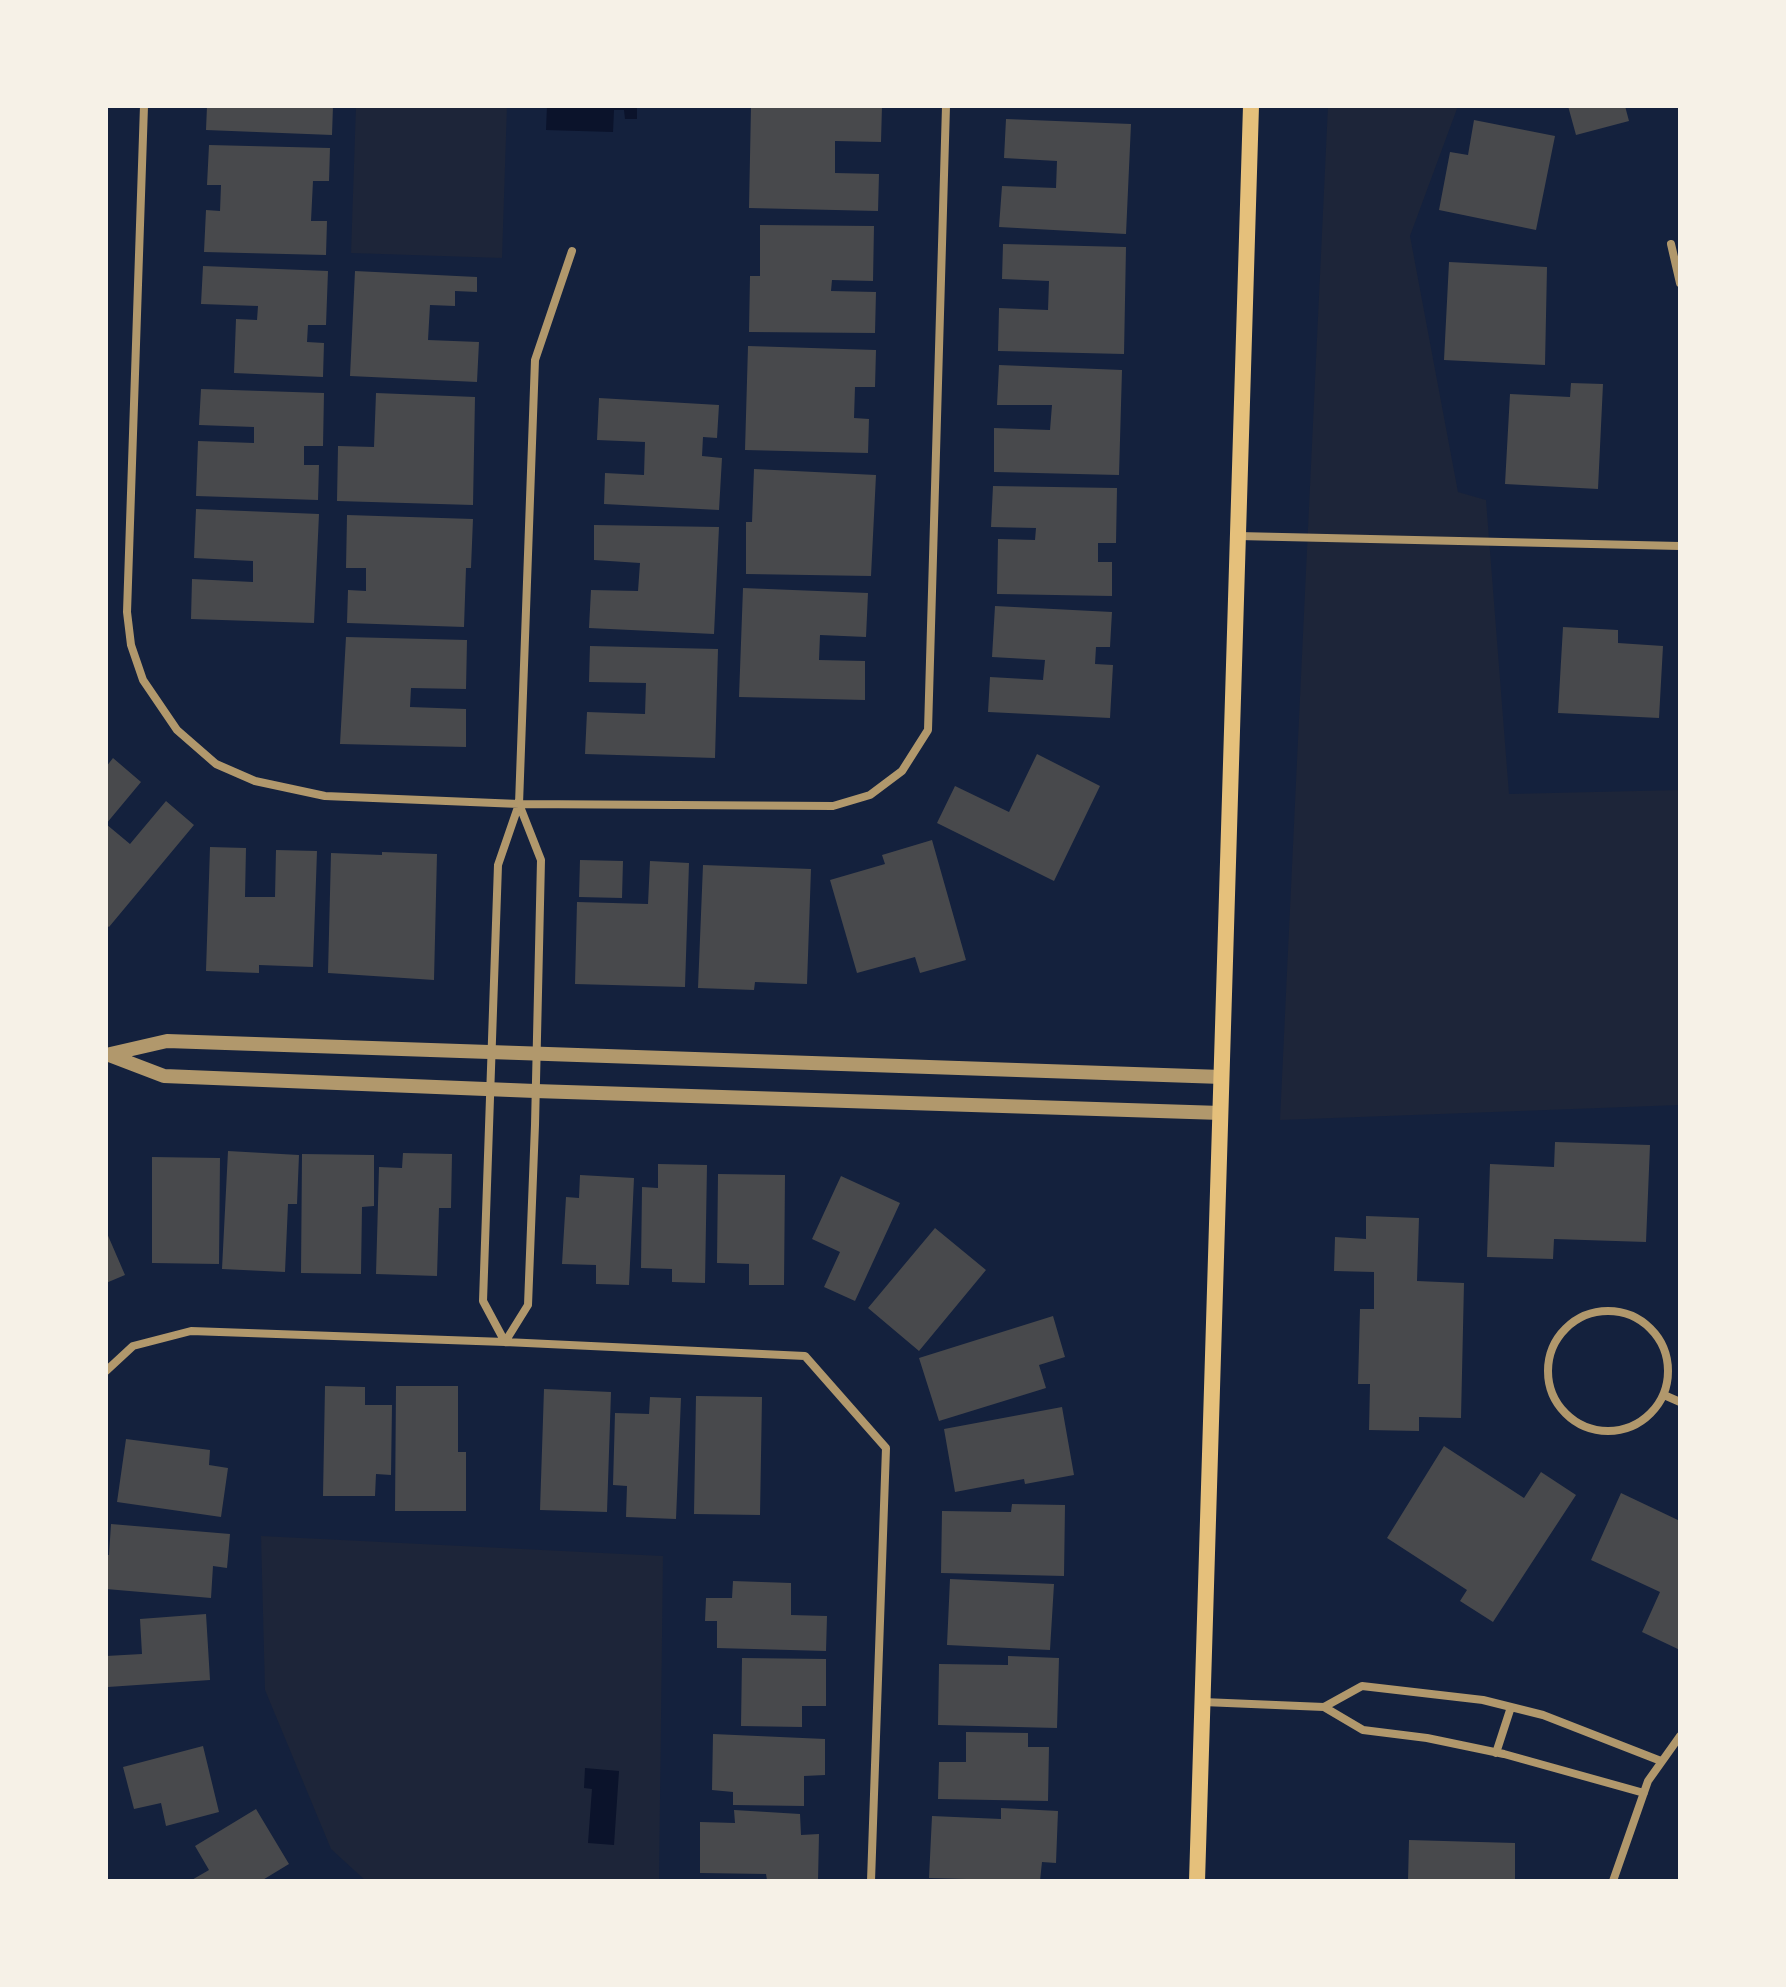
<!DOCTYPE html>
<html>
<head>
<meta charset="utf-8">
<style>
  body { margin:0 }
  #map { position:relative; width:1786px; height:1987px; overflow:hidden; background:#14213d; font-family:Montserrat,sans-serif }
  canvas { display:block }
  .frame { position:absolute; inset:0; border:108px solid #f6f1e7; pointer-events:none }
</style>
</head>
<body>
<div id="map">
<canvas width="1786" height="1987"></canvas>
<div class="frame"></div>
</div>
<script>
const g = document.querySelector('canvas').getContext('2d');
g.lineJoin = 'round';
function paint(path, color) { g.fillStyle = color; g.fill(path, 'evenodd'); }
const shape = rows => new Path2D(rows.map(r => 'M' + r).join(''));
function strokePath(path, color, width, dash) { g.strokeStyle = color; g.lineWidth = width; g.lineCap = dash ? 'butt' : 'round'; g.setLineDash(dash || []); g.stroke(path); }
paint(shape([
  [356,106,507,106,502,258,351,253],
  [1328,106,1458,106,1410,236,1458,492,1486,500,1509,794,1680,790,1680,1105,1280,1120],
  [261,1536,663,1556,659,1881,366,1881,331,1849,265,1690]
]), '#1d2539');
paint(shape([
  [547,106,637,106,637,119,625,119,624,110,614,110,613,132,546,130],
  [585,1768,619,1771,614,1845,588,1843,592,1789,584,1788]
]), '#0b132b');
paint(shape([
  [207,106,333,106,332,135,206,130],
  [751,106,882,106,881,142,835,141,835,173,879,174,878,211,749,208],
  [1568,106,1625,106,1629,121,1576,135],
  [1006,119,1131,124,1126,234,999,227,1002,186,1056,188,1057,161,1004,158],
  [1474,120,1555,136,1536,230,1439,210,1450,152,1468,155],
  [209,145,330,148,329,181,313,181,311,221,327,221,326,255,204,252,206,210,220,211,221,185,207,185],
  [760,225,874,226,873,281,832,280,831,291,876,292,875,333,749,332,750,276,760,276],
  [1003,244,1126,247,1124,354,998,351,999,308,1048,310,1049,281,1002,279],
  [1449,262,1547,267,1545,365,1444,360],
  [203,266,328,271,326,325,308,325,307,342,324,343,323,377,234,373,236,319,257,320,258,306,201,304],
  [355,271,477,277,477,292,455,291,455,306,430,305,428,340,479,342,477,382,350,376],
  [748,346,876,350,875,387,855,387,854,418,869,419,868,453,745,450],
  [999,365,1122,370,1119,475,994,472,994,428,1050,430,1052,405,997,405],
  [1571,383,1603,384,1598,489,1505,484,1510,394,1570,397],
  [201,389,324,393,323,446,304,446,304,465,319,465,318,500,196,496,198,441,254,443,254,427,199,425],
  [376,393,475,397,473,505,337,501,338,446,374,447],
  [599,398,719,405,717,438,703,437,702,456,722,458,719,510,604,504,605,473,644,475,645,442,597,440],
  [754,469,876,475,871,576,746,574,746,522,752,522],
  [993,486,1117,488,1116,543,1098,543,1098,562,1112,562,1112,596,997,594,998,539,1035,540,1036,528,991,527],
  [196,509,319,514,314,623,191,619,192,579,253,582,253,561,194,558],
  [347,515,473,519,471,568,466,568,464,627,347,623,348,590,366,591,366,568,346,568],
  [594,525,719,527,714,634,589,628,591,590,638,591,640,563,594,560],
  [743,588,868,593,866,637,820,635,819,660,865,661,865,700,739,697],
  [995,606,1112,612,1110,647,1096,647,1095,664,1113,665,1110,718,988,712,990,677,1043,680,1045,660,992,657],
  [1563,627,1618,630,1618,643,1663,646,1659,718,1558,713],
  [346,637,467,640,466,689,411,688,410,707,466,709,466,747,340,744],
  [590,646,718,649,715,758,585,754,587,712,645,714,646,683,589,682],
  [1037,754,1100,786,1054,881,937,823,955,786,1009,812],
  [113,758,141,782,106,824,106,767],
  [166,801,194,825,109,927,106,925,106,824,130,844],
  [932,840,966,960,920,973,915,957,857,973,830,880,885,864,882,855],
  [210,847,246,848,245,897,275,897,276,850,317,851,313,967,259,965,259,973,206,971],
  [382,852,437,854,434,980,328,973,331,853,382,855],
  [580,860,623,861,622,898,579,897],
  [650,861,689,863,685,987,575,984,577,902,648,904],
  [703,865,811,869,807,984,755,982,754,990,698,988],
  [1555,1142,1650,1145,1646,1242,1554,1239,1553,1259,1487,1257,1490,1164,1554,1167],
  [228,1151,299,1155,297,1204,288,1204,285,1272,222,1269],
  [403,1153,452,1154,451,1208,439,1208,437,1276,376,1274,379,1167,402,1168],
  [302,1154,374,1155,374,1206,362,1207,361,1274,301,1273],
  [152,1157,220,1158,219,1264,152,1263],
  [658,1164,707,1165,705,1283,672,1282,672,1269,641,1268,642,1187,658,1188],
  [718,1174,785,1175,784,1285,749,1285,749,1264,717,1263],
  [580,1175,634,1178,629,1285,596,1284,596,1265,562,1264,566,1197,579,1198],
  [841,1176,900,1203,855,1301,824,1287,840,1252,812,1239],
  [1366,1216,1419,1218,1417,1281,1464,1283,1461,1418,1419,1417,1419,1431,1369,1430,1370,1384,1358,1384,1360,1309,1374,1309,1374,1272,1334,1271,1335,1237,1366,1239],
  [935,1228,986,1270,919,1351,868,1308],
  [106,1231,125,1275,106,1283],
  [1053,1316,1065,1357,1039,1365,1046,1388,939,1421,919,1358],
  [325,1386,365,1387,365,1405,392,1405,391,1475,376,1474,375,1496,323,1496],
  [396,1386,458,1386,458,1452,466,1452,466,1511,395,1511],
  [544,1389,611,1392,607,1512,540,1510],
  [696,1396,762,1397,760,1515,694,1514],
  [650,1397,681,1398,676,1519,626,1517,627,1486,613,1485,615,1413,649,1414],
  [1062,1407,1074,1475,1025,1484,1024,1479,955,1492,944,1429],
  [126,1439,210,1450,209,1465,228,1468,221,1517,117,1502],
  [1444,1446,1524,1498,1541,1472,1576,1495,1493,1622,1460,1601,1467,1590,1387,1538],
  [1621,1493,1680,1521,1680,1650,1642,1632,1660,1592,1591,1560],
  [1012,1504,1065,1505,1064,1576,941,1573,942,1511,1011,1512],
  [111,1524,230,1534,227,1568,213,1566,211,1598,106,1589,106,1555,109,1555],
  [950,1579,1054,1584,1050,1650,947,1645],
  [733,1581,791,1583,791,1615,827,1616,826,1651,717,1648,717,1621,705,1621,706,1598,732,1598],
  [206,1614,210,1680,108,1687,106,1656,142,1654,140,1619],
  [1008,1656,1059,1658,1057,1728,938,1725,939,1664,1008,1665],
  [742,1658,826,1659,826,1706,802,1706,802,1727,741,1726],
  [966,1732,1028,1733,1028,1747,1049,1747,1048,1801,938,1799,939,1762,966,1762],
  [713,1734,825,1739,825,1775,804,1776,804,1806,733,1805,733,1792,712,1790],
  [203,1746,219,1812,166,1826,161,1803,134,1809,123,1767],
  [1001,1808,1058,1811,1056,1863,1042,1862,1040,1881,929,1878,932,1816,1001,1819],
  [256,1809,289,1864,261,1881,190,1881,209,1870,195,1846],
  [734,1810,800,1814,801,1835,819,1834,818,1881,767,1880,766,1874,700,1873,700,1822,735,1823],
  [1409,1840,1515,1843,1515,1881,1408,1881]
]), '#48494c');
strokePath(shape([
  [144,106,127,612,131,645,143,680,177,730,216,764,255,781,325,796,519,804,833,806,870,795,902,771,928,730,946,106],
  [1671,244,1680,283],
  [1238,536,1680,546],
  [519,804,541,860,535,1125,528,1305,505,1342,483,1301,498,865,519,804,535,360,572,251],
  '1548 1371a60 60 0 1 1 120 0a60 60 0 1 1-120 0Z',
  [106,1371,133,1346,191,1331,505,1342,805,1356,886,1448,871,1881],
  [1664,1395,1680,1402],
  [1203,1702,1324,1707,1363,1730,1427,1738,1504,1754,1644,1793],
  [1324,1707,1362,1686,1483,1700,1543,1715,1661,1761],
  [1496,1753,1511,1707],
  [1613,1881,1648,1781,1680,1736]
]), '#b1986c', 8);
strokePath(shape([
  [106,1055,167,1041,1222,1077],
  [109,1055,164,1076,535,1091,1221,1113]
]), '#b1986c', 14);
strokePath(shape([
  [1197,1881,1251,106]
]), '#e5c07b', 16);
</script>
</body>
</html>
